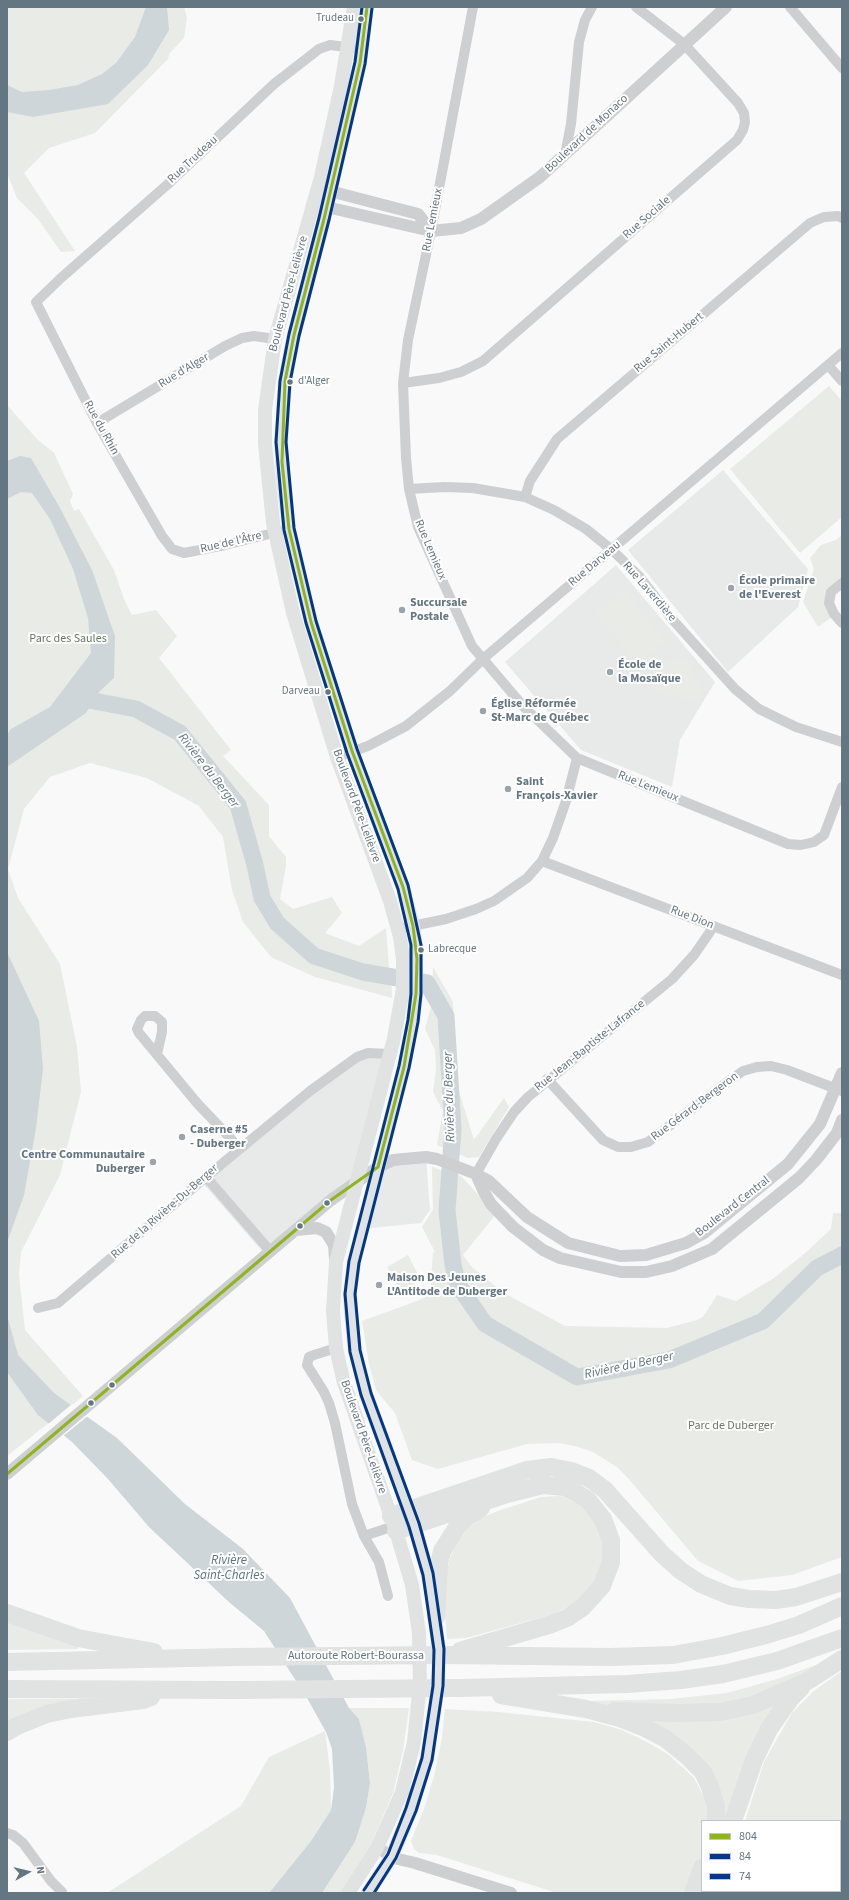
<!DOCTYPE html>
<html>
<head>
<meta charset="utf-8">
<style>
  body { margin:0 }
  #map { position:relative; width:849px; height:1900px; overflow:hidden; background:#f9f9f9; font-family:"Source Sans 3",sans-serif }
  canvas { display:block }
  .frame { position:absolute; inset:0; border:8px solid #657683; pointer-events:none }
  .legend { position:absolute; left:701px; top:1820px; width:140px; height:72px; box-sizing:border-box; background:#fff; border:1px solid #c1c8cd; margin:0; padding:5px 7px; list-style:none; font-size:12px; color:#657683 }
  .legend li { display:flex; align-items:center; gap:8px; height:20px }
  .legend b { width:20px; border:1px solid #c1c8cd }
  .north { position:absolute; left:8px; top:1852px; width:40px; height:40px; -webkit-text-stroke:3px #fff; paint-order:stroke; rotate:82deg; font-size:11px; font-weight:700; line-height:16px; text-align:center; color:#657683 }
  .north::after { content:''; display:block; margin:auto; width:14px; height:18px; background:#657683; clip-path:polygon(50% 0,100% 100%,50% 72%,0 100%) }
</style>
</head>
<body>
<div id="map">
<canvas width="849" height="1900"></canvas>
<div class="frame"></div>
<ul class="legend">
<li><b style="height:5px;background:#90b41f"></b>804</li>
<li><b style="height:5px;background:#013888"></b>84</li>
<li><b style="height:5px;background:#013888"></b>74</li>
</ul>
<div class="north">N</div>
</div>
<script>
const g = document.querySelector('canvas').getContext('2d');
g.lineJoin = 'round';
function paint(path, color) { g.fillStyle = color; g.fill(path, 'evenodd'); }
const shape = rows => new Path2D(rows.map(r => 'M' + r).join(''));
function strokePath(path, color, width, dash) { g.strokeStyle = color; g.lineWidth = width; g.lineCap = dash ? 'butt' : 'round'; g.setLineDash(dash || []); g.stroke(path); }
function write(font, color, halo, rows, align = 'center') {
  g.font = font + ' "Source Sans 3",sans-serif'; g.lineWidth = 4; g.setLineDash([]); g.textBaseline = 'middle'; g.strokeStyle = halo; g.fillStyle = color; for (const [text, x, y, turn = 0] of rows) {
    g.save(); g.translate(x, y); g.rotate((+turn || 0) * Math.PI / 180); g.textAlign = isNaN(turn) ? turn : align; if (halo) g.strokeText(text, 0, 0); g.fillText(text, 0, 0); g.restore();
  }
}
paint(shape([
  [723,470,808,569,798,607,728,672,628,550],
  [616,565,715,682,680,740,672,787,581,750,505,662],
  [390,1054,356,1183,267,1257,201,1181,357,1057],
  [426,1157,430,1210,421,1223,361,1229,378,1167]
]), '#e8e9e9');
paint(shape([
  [7,7,184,7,187,18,184,38,169,54,168,59,95,133,49,148,24,173,75,251,61,252,38,219,17,198,7,173],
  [829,386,842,401,842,517,800,553,730,469],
  [7,405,37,439,54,453,73,494,70,501,74,511,79,509,114,570,124,599,132,615,156,610,177,636,159,658,231,750,223,756,269,805,269,836,286,857,286,866,280,899,293,909,332,897,342,913,325,933,359,946,386,928,389,968,391,969,392,998,315,977,271,957,243,922,232,890,223,837,199,806,147,778,90,763,50,777,24,809,8,869,18,898,60,964,77,1047,81,1092,60,1175,21,1252,19,1275,25,1330,83,1396,70,1407,52,1395,16,1357,7,1323],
  [842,535,842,579,828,588,826,594,832,617,818,627,803,602,814,569,810,558,821,545,836,540],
  [623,590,666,642,638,665,595,613],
  [678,659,685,660,690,666,700,687,701,696,696,701,661,694,653,689,650,682,652,671,660,663],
  [433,967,453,1002,454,1051,459,1091,474,1140,504,1098,509,1107,479,1157,468,1158,437,1145,443,1111,433,1092,436,1069,435,1050,425,1029,432,1003],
  [432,1167,461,1176,496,1214,463,1255,471,1266,502,1292,565,1326,667,1328,697,1320,703,1317,717,1295,736,1301,774,1278,804,1254,831,1229,833,1213,842,1213,842,1557,792,1575,738,1581,698,1561,628,1478,617,1467,593,1452,575,1446,559,1443,527,1444,438,1469,412,1460,395,1413,376,1390,369,1364,362,1321,417,1301,430,1295,433,1253,435,1252,422,1227,433,1210],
  [408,1255,421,1280,400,1291,387,1267],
  [7,1365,50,1422,7,1456],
  [560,1496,575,1502,589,1510,603,1536,605,1555,593,1587,581,1599,554,1614,466,1638,447,1639,444,1601,445,1577,451,1555,458,1541,467,1529,479,1519,495,1512,541,1497],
  [7,1620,79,1644,78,1649,7,1650],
  [827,1661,830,1667,720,1709,587,1705,587,1701,671,1699,727,1693,777,1679],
  [842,1671,842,1856,840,1863,840,1821,745,1821,764,1762,792,1713,815,1690],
  [7,1699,74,1699,75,1703,7,1726],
  [779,1703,729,1821,721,1821,719,1795,639,1718],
  [349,1708,409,1708,403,1751,393,1793,370,1846,340,1893,322,1893,355,1842,366,1808,370,1783,366,1747,359,1719],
  [445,1709,498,1712,594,1722,622,1730,647,1742,669,1755,694,1778,707,1803,709,1821,702,1821,702,1855,686,1893,557,1893,437,1855,419,1853,414,1849,411,1841,425,1806,435,1772,442,1738],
  [325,1731,330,1771,331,1810,311,1841,269,1893,107,1893,241,1806,269,1757],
  [722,1891,831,1891,830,1893,722,1893]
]), '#e8ebe6');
paint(shape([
  [146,7,167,7,169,30,148,65,108,104,33,117,7,112,7,85,22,92,49,90,78,85,102,74,116,63,135,37],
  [20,456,31,458,60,508,92,570,115,636,114,678,100,691,86,713,7,767,7,735,11,729,50,707,91,653,88,618,73,569,50,519,32,493,21,492,7,499,7,461],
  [7,952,39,1021,43,1069,36,1128,24,1195,8,1240,7,1248],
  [7,1315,18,1355,54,1393,117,1438,185,1504,243,1549,290,1598,349,1708,359,1719,366,1747,370,1783,366,1808,355,1842,322,1893,269,1893,311,1841,331,1810,334,1788,332,1749,326,1732,307,1698,264,1631,230,1603,149,1527,108,1479,72,1442,38,1415,7,1372]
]), '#ced6d9');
paint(shape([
  [72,1404,89,1415,62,1437,47,1425]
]), '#f9f9f9');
strokePath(shape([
  [73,697,136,709,180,733,238,805,255,865,262,898,277,923,314,956,363,972,427,983,446,1016,453,1129,447,1210,453,1265,458,1285,485,1324,577,1377,669,1360,763,1321,817,1268,842,1255]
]), '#ced6d9', 17);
strokePath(shape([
  [473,7,431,231,408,340,403,383,406,458,409,489,418,527,472,646,523,706,577,758,788,844,801,845,814,842,824,835,842,787],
  [790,7,842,68],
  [565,155,571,124,579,42,585,20,592,7],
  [828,365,842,381],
  [403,383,439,378,461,372,483,361,737,140,743,130,745,122,744,113,738,103,684,44,636,7],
  [97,423,225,346,242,338,254,336,275,339],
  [409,489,444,487,473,488,525,497,554,510,586,529,612,550,639,576,672,619,735,689,759,709,796,727,842,742],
  [525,497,530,481,557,439,810,223,824,217,838,216,842,218],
  [289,529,225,545,184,553,172,549,162,536,97,423,36,302,61,278,168,184,274,84,319,49,330,45,354,48],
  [842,583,831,592,829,603,834,614,842,623],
  [337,757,368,746,406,726,450,691,484,658,842,353],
  [542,861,842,975],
  [398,929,446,919,476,909,494,901,527,878,542,861,553,838,566,801,577,758],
  [157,1054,162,1032,162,1022,155,1016,145,1016,141,1020,137,1029,139,1033,197,1103,232,1140,238,1150],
  [547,1079,603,1140,618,1147,631,1147,648,1142,730,1080,743,1071,757,1067,771,1066,787,1070,842,1091],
  [476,1174,496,1139,514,1112,528,1097,672,979,694,955,714,926],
  [206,1177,271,1252],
  [38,1308,58,1303,206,1177,310,1091,357,1057,368,1053,390,1054],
  [336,1348,314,1355,309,1357,307,1365,324,1392,329,1403,335,1423,352,1504,364,1536,379,1562,388,1596],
  [364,1536,394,1526],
  [7,1833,13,1835,23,1843,51,1881,62,1892]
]), '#cecfd0', 10);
strokePath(shape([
  [322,189,418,214,431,231],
  [318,205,431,231,461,228,481,219,540,177,726,7],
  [476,1174,484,1192,491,1204,513,1227,543,1250,560,1258,621,1272,646,1272,672,1266,712,1249,799,1178,816,1160,837,1133,842,1120],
  [296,1230,317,1228,326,1232,334,1245,335,1259],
  [7,1474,331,1200,378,1167,393,1160,426,1157,437,1159,476,1174,489,1181,527,1217,568,1243,620,1256,646,1255,686,1243,704,1233,788,1164,820,1124,842,1073],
  [377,1848,398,1859,415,1863,511,1893],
  [840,1889,842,1883]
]), '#cecfd0', 12);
strokePath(shape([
  [367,7,360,63,324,219,294,335,285,381,281,442,283,478,289,529,311,622,352,751,403,887,413,926,416,945,416,994,413,1021,404,1067,354,1262,350,1294,351,1313,355,1351,366,1394,414,1525,428,1574,432,1595,439,1650,438,1686,427,1759,411,1810,392,1856,368,1893],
  [348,1893,377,1848,402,1792,414,1742,420,1684,419,1633,412,1585,396,1531,344,1383,336,1348,333,1311,336,1262,394,1038,403,989,403,959,400,937,390,901,337,757,293,613,273,523,265,444,265,410,275,339,321,177,341,86,354,7]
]), '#e1e2e2', 14);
strokePath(shape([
  [391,1516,527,1470,551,1467,571,1471,589,1478,605,1490,662,1554,681,1571,701,1584,730,1596,749,1599,776,1600,796,1597,842,1582],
  [396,1531,507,1494,543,1485,564,1487,577,1493,588,1500,603,1519,611,1540,611,1562,602,1586,583,1607,567,1618,552,1624,460,1651],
  [7,1613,78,1638,154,1652],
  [436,1617,439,1564,442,1551,457,1527,468,1516,481,1508],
  [7,1662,236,1657,443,1655,610,1657,673,1655,722,1646,766,1635,799,1625,842,1606],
  [7,1689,236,1690,459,1688,627,1684,681,1680,723,1674,777,1661,842,1638],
  [501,1695,586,1709,620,1718,643,1727,666,1739,687,1756,703,1772,710,1787,716,1806,716,1821],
  [615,1711,678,1713,720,1712,753,1705,806,1682,842,1659],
  [7,1732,17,1726,47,1714,71,1709,143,1700,151,1697],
  [733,1821,754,1760,769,1729,790,1699,801,1688],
  [693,1893,702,1868],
  [709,1893,709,1891]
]), '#e1e2e2', 18);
strokePath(shape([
  [7,1474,331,1200,378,1167,404,1067,416,994,417,959,413,926,403,887,352,751,311,622,289,529,282,462,285,381,294,335,324,219,360,63,367,7]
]), '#90b41f', 3);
strokePath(shape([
  [362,7,355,62,319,218,289,334,280,381,276,442,284,530,306,623,347,753,398,889,411,945,411,994,408,1020,399,1066,349,1261,345,1294,350,1352,361,1395,409,1527,423,1575,434,1650,433,1686,422,1758,406,1808,388,1854,364,1890]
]), '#013888', 3);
strokePath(shape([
  [372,8,365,64,329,220,299,336,290,382,286,442,294,528,316,621,357,749,408,885,421,945,421,994,418,1022,409,1068,359,1263,355,1294,360,1350,371,1393,419,1523,433,1573,444,1649,443,1686,432,1760,416,1811,396,1858,374,1893]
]), '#013888', 3);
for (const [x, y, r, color] of [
  [361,19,3.5,"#657683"],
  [290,382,3.5,"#657683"],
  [731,588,4,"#99a4ac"],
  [402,610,4,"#99a4ac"],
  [610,672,4,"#99a4ac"],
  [328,692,3.5,"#657683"],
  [483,711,4,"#99a4ac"],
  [508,789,4,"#99a4ac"],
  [421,950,3.5,"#657683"],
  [182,1137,4,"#99a4ac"],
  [153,1162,4,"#99a4ac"],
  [327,1203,3.5,"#657683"],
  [300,1226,3.5,"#657683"],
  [379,1285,4,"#99a4ac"],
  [112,1385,3.5,"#657683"],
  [91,1403,3.5,"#657683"]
]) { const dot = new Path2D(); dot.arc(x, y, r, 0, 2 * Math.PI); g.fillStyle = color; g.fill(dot); strokePath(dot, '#fff', 1.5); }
write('11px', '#657683', '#fff', [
  ["Trudeau",354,19],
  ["d'Alger",298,382,"left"],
  ["Darveau",320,692],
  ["Labrecque",428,950,"left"]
], 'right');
write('12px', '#657683', '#fff', [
  ["Boulevard de Monaco",587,134,-43],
  ["Rue Trudeau",193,160,-43],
  ["Rue Sociale",647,218,-41],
  ["Rue Lemieux",433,220,-79],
  ["Boulevard Père-Lelièvre",289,294,-75],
  ["Rue Saint-Hubert",669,343,-40],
  ["Rue d'Alger",184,371,-31],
  ["Rue du Rhin",101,428,61],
  ["Rue de l'Âtre",231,543,-13],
  ["Rue Lemieux",430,550,67],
  ["Rue Darveau",595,564,-40],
  ["Rue Laverdière",649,592,49],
  ["Rue Lemieux",648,787,22],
  ["Boulevard Père-Lelièvre",356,806,70],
  ["Rue Dion",692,918,21],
  ["Rue Jean-Baptiste-Lafrance",590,1046,-39],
  ["Rue Gérard-Bergeron",695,1107,-37],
  ["Boulevard Central",733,1207,-38],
  ["Rue de la Rivière-Du-Berger",165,1212,-41],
  ["Boulevard Père-Lelièvre",363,1437,71],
  ["Autoroute Robert-Bourassa",356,1656]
]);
write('bold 12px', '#657683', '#fff', [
  ["École primaire",739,581],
  ["de l'Everest",739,595],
  ["Succursale",410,603],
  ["Postale",410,617],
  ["École de",618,665],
  ["la Mosaïque",618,679],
  ["Église Réformée",491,704],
  ["St-Marc de Québec",491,718],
  ["Saint",516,782],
  ["François-Xavier",516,796],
  ["Caserne #5",190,1130],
  ["- Duberger",190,1144],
  ["Centre Communautaire",145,1155,"right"],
  ["Duberger",145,1169,"right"],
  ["Maison Des Jeunes",387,1278],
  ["L'Antitode de Duberger",387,1292]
], 'left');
write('12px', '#687a64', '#fff', [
  ["Parc des Saules",68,639],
  ["Parc de Duberger",731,1426]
]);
write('italic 13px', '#60757c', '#fff', [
  ["Rivière du Berger",208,771,52],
  ["Rivière du Berger",450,1097,-92],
  ["Rivière du Berger",629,1366,-12],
  ["Rivière",229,1561],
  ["Saint-Charles",229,1576]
]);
</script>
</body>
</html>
